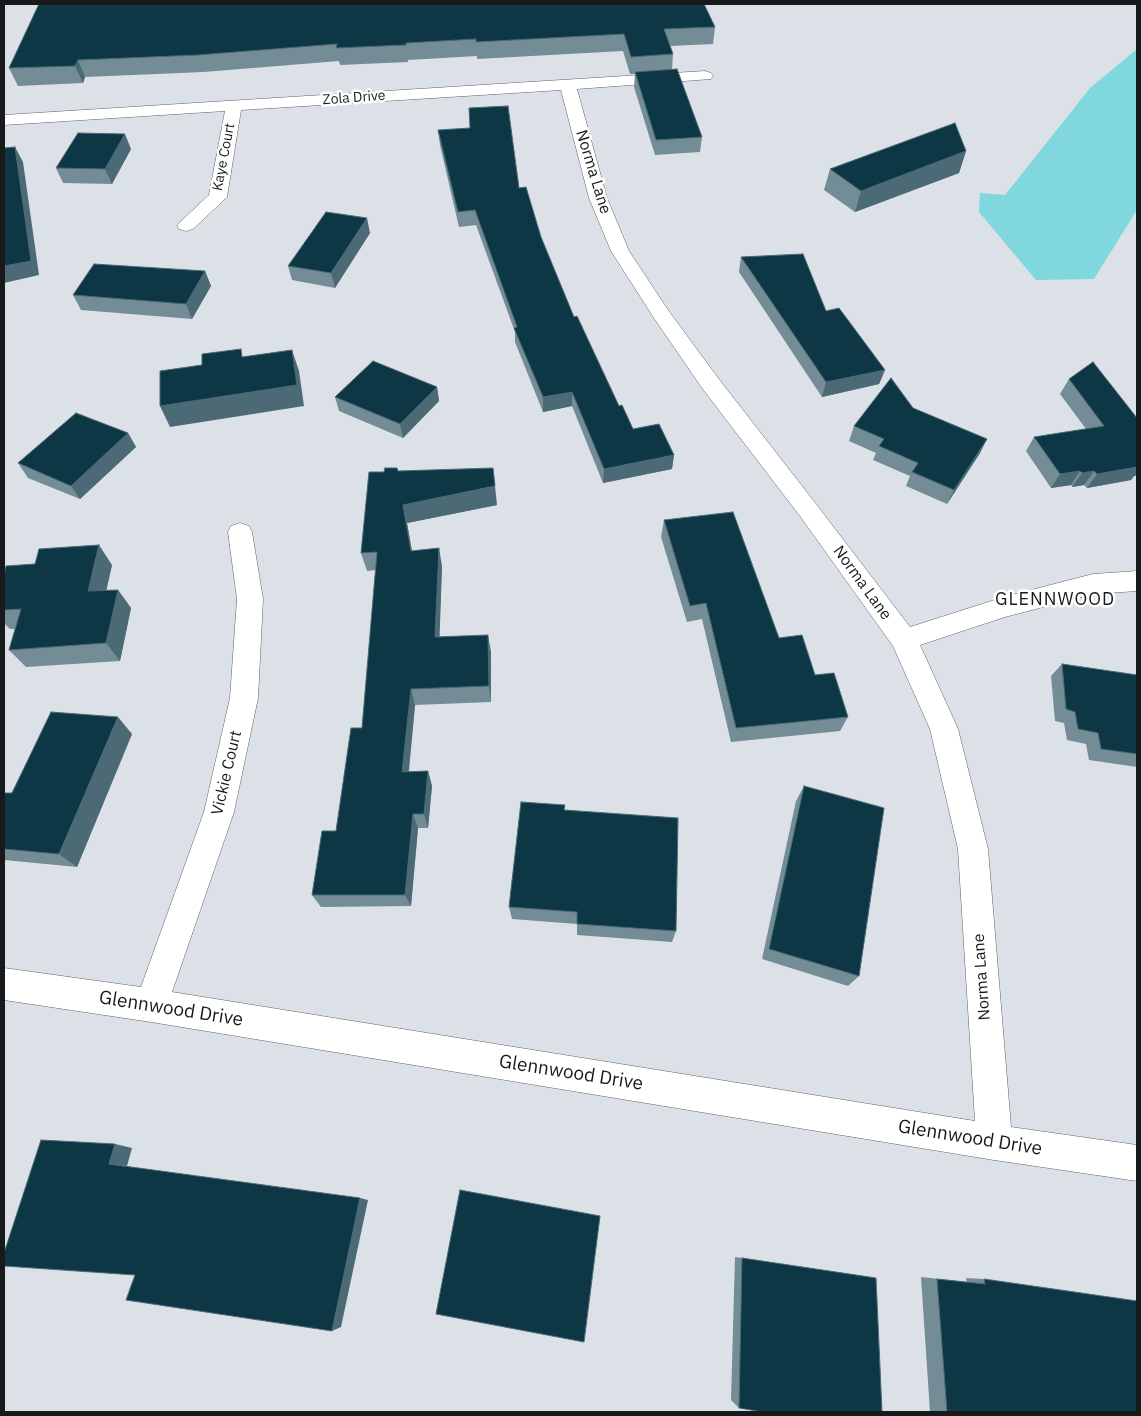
<!DOCTYPE html>
<html>
<head>
<meta charset="utf-8">
<style>
  body { margin:0 }
  #map { position:relative; width:1141px; height:1416px; overflow:hidden; background:#dce1e7; font-family:"IBM Plex Sans",sans-serif }
  canvas { display:block }
  .frame { position:absolute; inset:0; border:5px solid #17191b; pointer-events:none }
</style>
</head>
<body>
<div id="map">
<canvas width="1141" height="1416"></canvas>
<div class="frame"></div>
</div>
<script>
const g = document.querySelector('canvas').getContext('2d');
g.lineJoin = 'round';
function paint(path, color) { g.fillStyle = color; g.fill(path, 'evenodd'); }
const shape = rows => new Path2D(rows.map(r => 'M' + r).join(''));
function strokePath(path, color, width, dash) { g.strokeStyle = color; g.lineWidth = width; g.lineCap = dash ? 'butt' : 'round'; g.setLineDash(dash || []); g.stroke(path); }
function write(font, color, halo, rows, align = 'center') {
  g.font = font + ' "IBM Plex Sans",sans-serif'; g.lineWidth = 5; g.setLineDash([]); g.textBaseline = 'middle'; g.strokeStyle = halo; g.fillStyle = color; for (const [text, x, y, turn = 0] of rows) {
    g.save(); g.translate(x, y); g.rotate((+turn || 0) * Math.PI / 180); g.textAlign = isNaN(turn) ? turn : align; if (halo) g.strokeText(text, 0, 0); g.fillText(text, 0, 0); g.restore();
  }
}
paint(shape([
  [1137,49,1137,210,1094,279,1036,280,979,212,980,193,1005,195,1090,88]
]), '#80d8de');
const street = shape([
  [705,71,711,73,713,76,711,79,577,89,607,198,629,251,668,310,718,378,816,504,910,627,1004,597,1093,574,1137,571,1137,591,1093,594,1005,617,920,645,958,729,988,849,1011,1127,1137,1145,1137,1181,994,1160,151,1022,4,1000,4,968,141,987,204,812,230,698,237,599,228,532,231,526,240,523,249,526,252,532,263,599,258,698,234,812,172,992,975,1121,958,849,930,729,893,646,800,516,702,388,654,318,611,251,589,198,561,90,241,110,227,197,193,229,186,231,179,229,177,225,209,195,225,111,4,125,4,115,705,71]
]);
strokePath(street, '#5d6267', 1);
paint(street, '#fff');
paint(shape([
  [39,4,715,27,713,44,670,46,673,54,672,69,702,137,700,152,655,155,634,87,635,74,630,74,623,51,477,59,477,56,408,60,408,62,340,65,339,61,204,72,85,77,83,83,18,86,9,68],
  [438,130,519,188,574,317,619,406,633,429,674,455,672,469,603,483,572,406,543,412,515,342,515,332,476,225,459,227,440,145],
  [131,149,112,184,63,183,56,168],
  [966,151,959,173,855,212,824,190,830,169],
  [370,233,335,288,292,280,288,266],
  [741,257,826,311,885,370,879,384,822,397,739,272],
  [205,271,211,286,192,319,81,310,73,295],
  [1069,379,1137,418,1137,475,1134,476,1131,480,1087,488,1084,485,1072,487,1071,485,1051,488,1026,451,1034,437,1086,429,1060,394],
  [437,387,439,401,403,438,339,411,335,397],
  [913,408,980,453,947,504,906,486,910,476,873,460,876,453,849,441,854,426],
  [128,433,136,447,80,499,28,478,18,463],
  [398,471,497,505,407,523,412,551,442,566,439,637,491,652,491,702,415,705,409,772,428,771,432,786,428,828,418,828,411,906,321,907,312,895,336,831,362,728,376,570,367,571,361,553],
  [664,520,779,638,815,675,848,717,840,731,731,742,702,619,687,622,661,537],
  [112,565,106,590,118,590,131,608,120,661,26,667,9,650,15,629,10,629,4,623,4,610],
  [1062,664,1137,675,1137,767,1089,760,1086,744,1067,740,1064,723,1055,721,1051,676],
  [132,734,77,867,4,860,4,793,12,793],
  [804,786,859,976,848,986,762,959,796,801],
  [565,810,676,931,672,942,577,935,577,924,512,919,509,907],
  [735,1257,876,1278,739,1408,731,1400],
  [921,1277,967,1282,966,1278,984,1279,1137,1412,930,1412]
]), '#748c96');
paint(shape([
  [78,60,85,77,83,83,75,66],
  [125,134,131,149,112,184,105,169],
  [15,147,23,162,39,275,4,283,4,266],
  [966,151,959,173,855,212,861,191],
  [367,218,370,233,335,288,331,273],
  [205,271,211,286,192,319,186,304],
  [292,350,299,371,304,406,170,427,160,406],
  [885,370,879,384,822,397,826,382],
  [437,387,439,401,403,438,400,424],
  [572,392,572,406,543,412,543,397],
  [128,433,136,447,80,499,71,486],
  [987,439,980,453,947,504,954,490],
  [674,455,672,469,603,483,604,469],
  [1137,465,1137,475,1134,476,1131,480,1087,488,1097,474],
  [1080,471,1071,485,1051,488,1060,474],
  [1094,471,1084,485,1072,487,1082,473],
  [495,486,497,505,407,523,415,569,411,551,403,505],
  [99,545,112,565,102,610,88,591],
  [439,548,442,566,439,654,435,637],
  [118,590,131,608,120,661,106,643],
  [488,635,491,652,491,702,489,686],
  [411,689,415,705,407,786,402,772],
  [118,717,132,734,77,867,59,854],
  [428,771,432,786,428,828,424,814],
  [413,814,418,828,411,906,405,895],
  [115,1144,132,1148,127,1166,109,1164],
  [360,1198,368,1200,341,1327,332,1331]
]), '#4b6a76');
const building = shape([
  [39,4,704,4,715,27,664,29,673,54,631,57,624,34,476,42,476,39,406,43,406,45,336,48,337,44,198,55,78,60,75,66,9,68,39,4],
  [677,69,702,137,656,140,635,72,677,69],
  [508,106,519,188,526,187,541,237,574,317,577,316,619,406,622,405,633,429,659,424,674,455,604,469,572,392,543,397,514,328,517,327,475,210,458,212,438,130,470,128,469,108,508,106],
  [955,123,966,151,861,191,830,169,955,123],
  [78,133,125,134,105,169,56,168,78,133],
  [15,147,31,261,4,266,4,148,15,147],
  [326,212,367,218,331,273,288,266,326,212],
  [803,254,826,311,839,308,885,370,826,382,741,257,803,254],
  [94,264,205,271,186,304,73,295,94,264],
  [241,349,242,357,292,350,297,385,160,406,160,371,202,365,202,354,241,349],
  [373,361,437,387,400,424,335,397,373,361],
  [1093,362,1137,418,1137,467,1097,474,1094,471,1082,473,1080,471,1060,474,1034,437,1104,426,1069,379,1093,362],
  [891,378,913,408,987,439,954,490,912,472,918,463,879,446,884,439,854,426,891,378],
  [76,413,128,433,71,486,18,463,76,413],
  [385,468,397,468,398,471,493,468,495,486,403,505,411,551,439,548,435,637,488,635,489,686,411,689,402,772,428,771,424,814,413,814,405,895,312,895,322,831,336,831,351,728,362,728,377,552,361,553,369,472,384,472,385,468],
  [733,512,779,638,802,635,815,675,834,673,848,717,736,728,706,603,690,606,664,520,733,512],
  [99,545,88,591,118,590,106,643,9,650,21,609,4,610,4,575,6,566,35,564,39,549,99,545],
  [1062,664,1137,675,1137,754,1101,749,1098,733,1078,729,1075,712,1066,709,1062,664],
  [51,712,118,717,59,854,4,849,4,793,12,793,51,712],
  [804,786,884,808,859,976,769,949,804,786],
  [521,802,565,805,564,810,678,818,676,931,577,924,577,912,509,907,521,802],
  [41,1140,115,1144,109,1164,360,1198,332,1331,126,1300,135,1275,4,1266,4,1253,41,1140],
  [460,1190,600,1216,584,1342,436,1314,460,1190],
  [742,1258,876,1278,882,1412,763,1412,739,1408,742,1258],
  [937,1279,985,1284,984,1279,1137,1301,1137,1412,947,1412,937,1279]
]);
paint(building, '#0d3745');
strokePath(building, '#4b6a76', 1);
write('14px', '#17191b', '#fff', [
  ["Zola Drive",354,98,-4],
  ["Kaye Court",224,157,-79]
]);
write('16px', '#17191b', '#fff', [
  ["Norma Lane",593,172,73],
  ["Norma Lane",862,583,54],
  ["Vickie Court",227,773,-77],
  ["Norma Lane",982,977,-94]
]);
g.letterSpacing = '1px';
write('18px', '#17191b', '#fff', [
  ["GLENNWOOD",1055,600]
]);
g.letterSpacing = '0px';
write('19px', '#17191b', '#fff', [
  ["Glennwood Drive",171,1009,9],
  ["Glennwood Drive",571,1073,9],
  ["Glennwood Drive",970,1138,9]
]);
</script>
</body>
</html>
